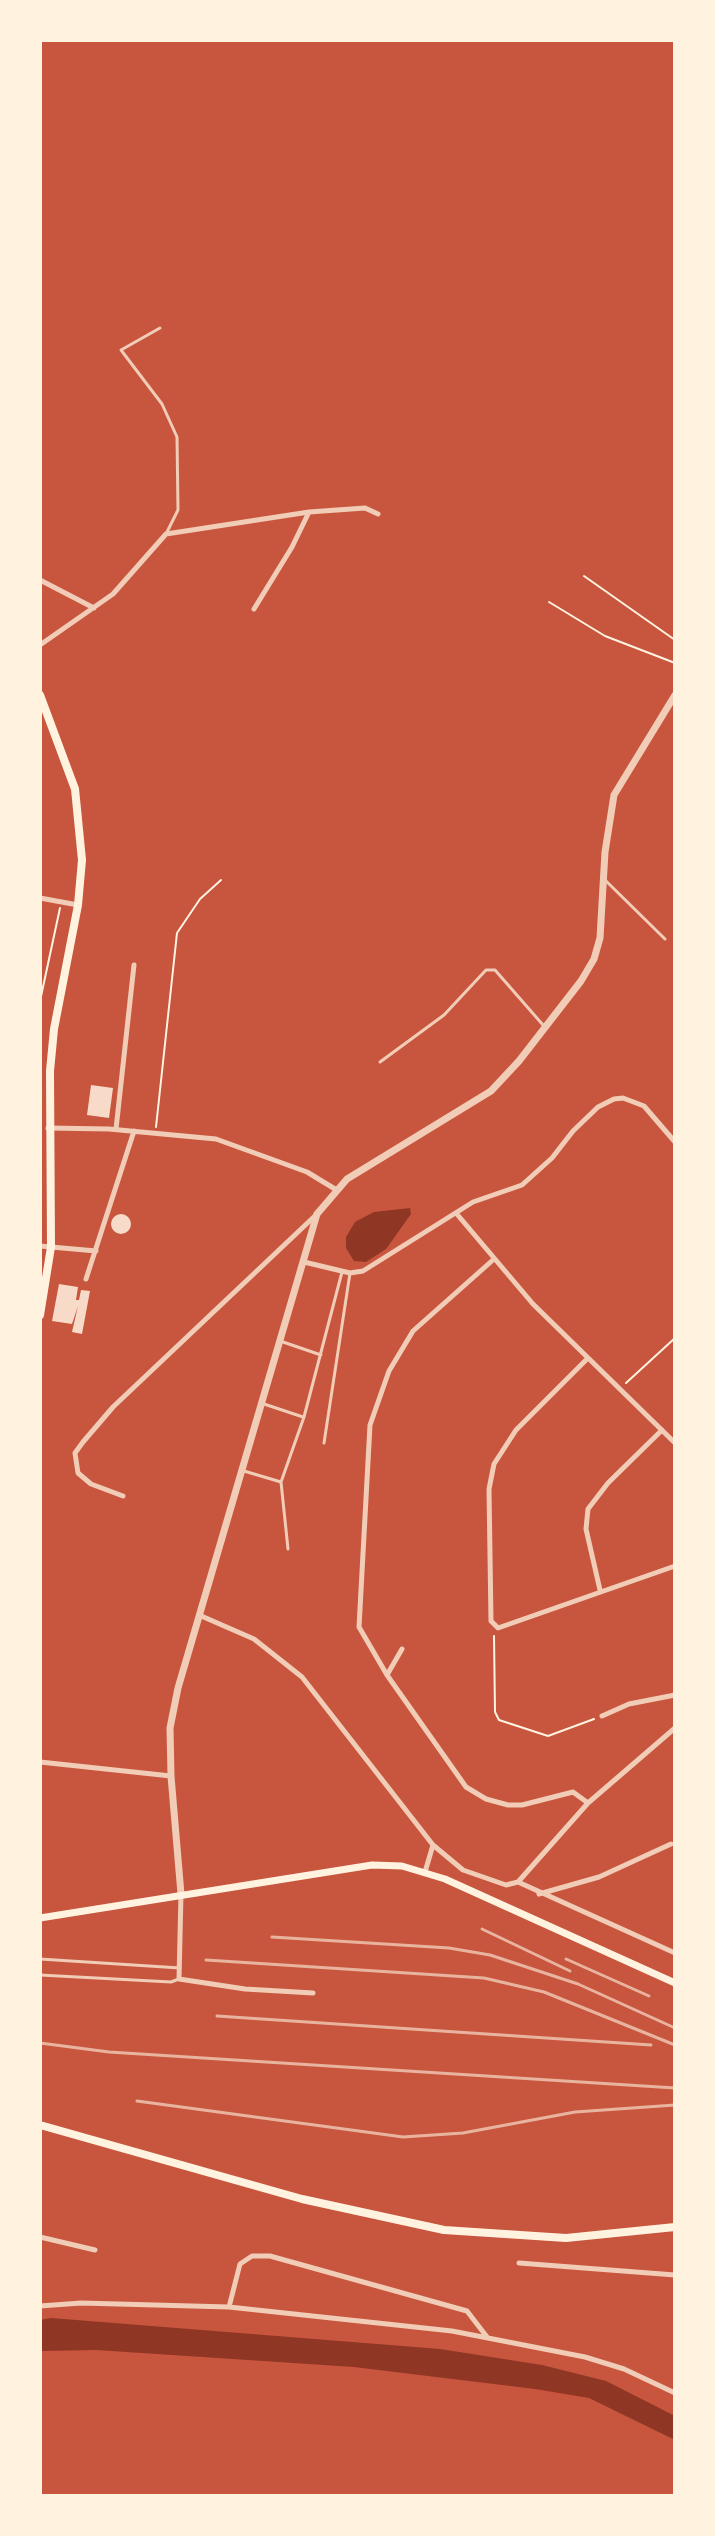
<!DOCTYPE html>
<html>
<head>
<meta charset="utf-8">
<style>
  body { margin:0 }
  #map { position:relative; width:715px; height:2536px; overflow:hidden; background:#c8553d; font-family:Mulish,sans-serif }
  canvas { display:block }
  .frame { position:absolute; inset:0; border:42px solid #fff3e0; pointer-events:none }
</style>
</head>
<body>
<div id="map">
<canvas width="715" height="2536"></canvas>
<div class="frame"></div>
</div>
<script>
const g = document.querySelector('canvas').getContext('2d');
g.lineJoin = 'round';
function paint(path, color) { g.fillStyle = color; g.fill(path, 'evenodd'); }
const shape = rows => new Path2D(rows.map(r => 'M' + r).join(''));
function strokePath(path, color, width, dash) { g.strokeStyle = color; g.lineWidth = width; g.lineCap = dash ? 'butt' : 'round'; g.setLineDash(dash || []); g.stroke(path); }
paint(shape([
  [410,1208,411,1214,386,1249,366,1262,354,1261,346,1248,346,1237,355,1222,374,1212],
  [51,2318,440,2349,542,2365,606,2381,675,2416,675,2440,589,2398,535,2389,354,2367,96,2350,40,2351,40,2320]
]), '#8f3625');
paint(shape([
  [91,1085,113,1088,109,1118,87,1115],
  '111 1224a10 10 0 1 1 20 0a10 10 0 1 1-20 0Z',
  [59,1284,78,1287,76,1300,79,1300,81,1290,90,1291,82,1334,72,1332,78,1306,72,1324,52,1321]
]), '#f7dbc8');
strokePath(shape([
  [584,576,675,640],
  [549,602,605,636,675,663],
  [40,1001,60,908],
  [156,1127,177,933,200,899,221,880],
  [626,1383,675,1338],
  [494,1636,495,1712,499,1720,548,1736,594,1719]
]), '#fff3e0', 2);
strokePath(shape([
  [160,328,121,350,162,404,177,437,178,510,166,534],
  [605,880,665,939],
  [380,1062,444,1015,486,970,495,970,543,1025],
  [283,1342,321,1355],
  [264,1404,303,1417],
  [324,1443,350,1273],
  [244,1471,281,1482],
  [288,1549,281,1482,304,1417,342,1272],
  [40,1959,180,1968],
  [40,1975,171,1982,179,1979]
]), '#f1ccb7', 3);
strokePath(shape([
  [40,580,94,608],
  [254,609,292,547,309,512],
  [40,645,113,594,166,534,309,512,365,508,378,514],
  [40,898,78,905],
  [48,1128,109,1129,216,1139,307,1172,335,1189],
  [116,1129,134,965],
  [456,1213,533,1304,675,1443],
  [40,1246,96,1251],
  [304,1262,350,1273,363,1271,473,1202,522,1185,552,1158,573,1131,598,1107,614,1099,623,1098,644,1106,675,1142],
  [86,1279,134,1131],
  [587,1359,516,1430,494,1464,489,1489,491,1621,498,1628,675,1566],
  [123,1496,91,1484,78,1473,75,1453,83,1442,113,1407,317,1214],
  [600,1590,586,1529,588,1509,608,1483,662,1430],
  [199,1615,254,1639,302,1677,433,1845],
  [402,1649,387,1675,466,1787,486,1799,508,1805,522,1805,573,1792,588,1803],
  [387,1675,359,1627,370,1425,389,1371,413,1331,494,1259],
  [602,1716,629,1704,675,1695],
  [40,1762,171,1776],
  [425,1872,433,1845,463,1870,506,1885,518,1882,675,1953],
  [518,1882,588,1803,675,1728],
  [181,1894,179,1979,245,1989,313,1993],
  [539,1894,599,1877,671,1844],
  [40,2237,95,2250],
  [519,2263,675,2275],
  [40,2306,81,2303,229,2307,452,2331,585,2357,624,2369,675,2393],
  [229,2307,240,2264,252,2256,270,2256,467,2311,487,2337]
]), '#f1ccb7', 5);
strokePath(shape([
  [181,1894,171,1776,170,1728,178,1688,317,1214,347,1179,491,1091,519,1061,581,981,594,959,600,938,605,852,614,795,675,695]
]), '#f1ccb7', 7);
strokePath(shape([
  [40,1918,372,1865,402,1866,445,1879,675,1983]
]), '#fff3e0', 7);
strokePath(shape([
  [40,695,75,789,82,860,78,905,54,1029,50,1071,51,1247,40,1315],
  [40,2125,302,2199,444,2230,566,2238,675,2227]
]), '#fff3e0', 8);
strokePath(shape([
  [482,1929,570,1971],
  [272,1937,449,1948,490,1955,578,1984,675,2028],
  [566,1959,649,1996],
  [206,1960,484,1978,544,1992,675,2045],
  [217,2016,651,2045],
  [40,2043,109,2052,675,2088],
  [137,2101,403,2137,463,2133,575,2112,675,2105]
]), '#e9b49f', 3);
</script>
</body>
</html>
